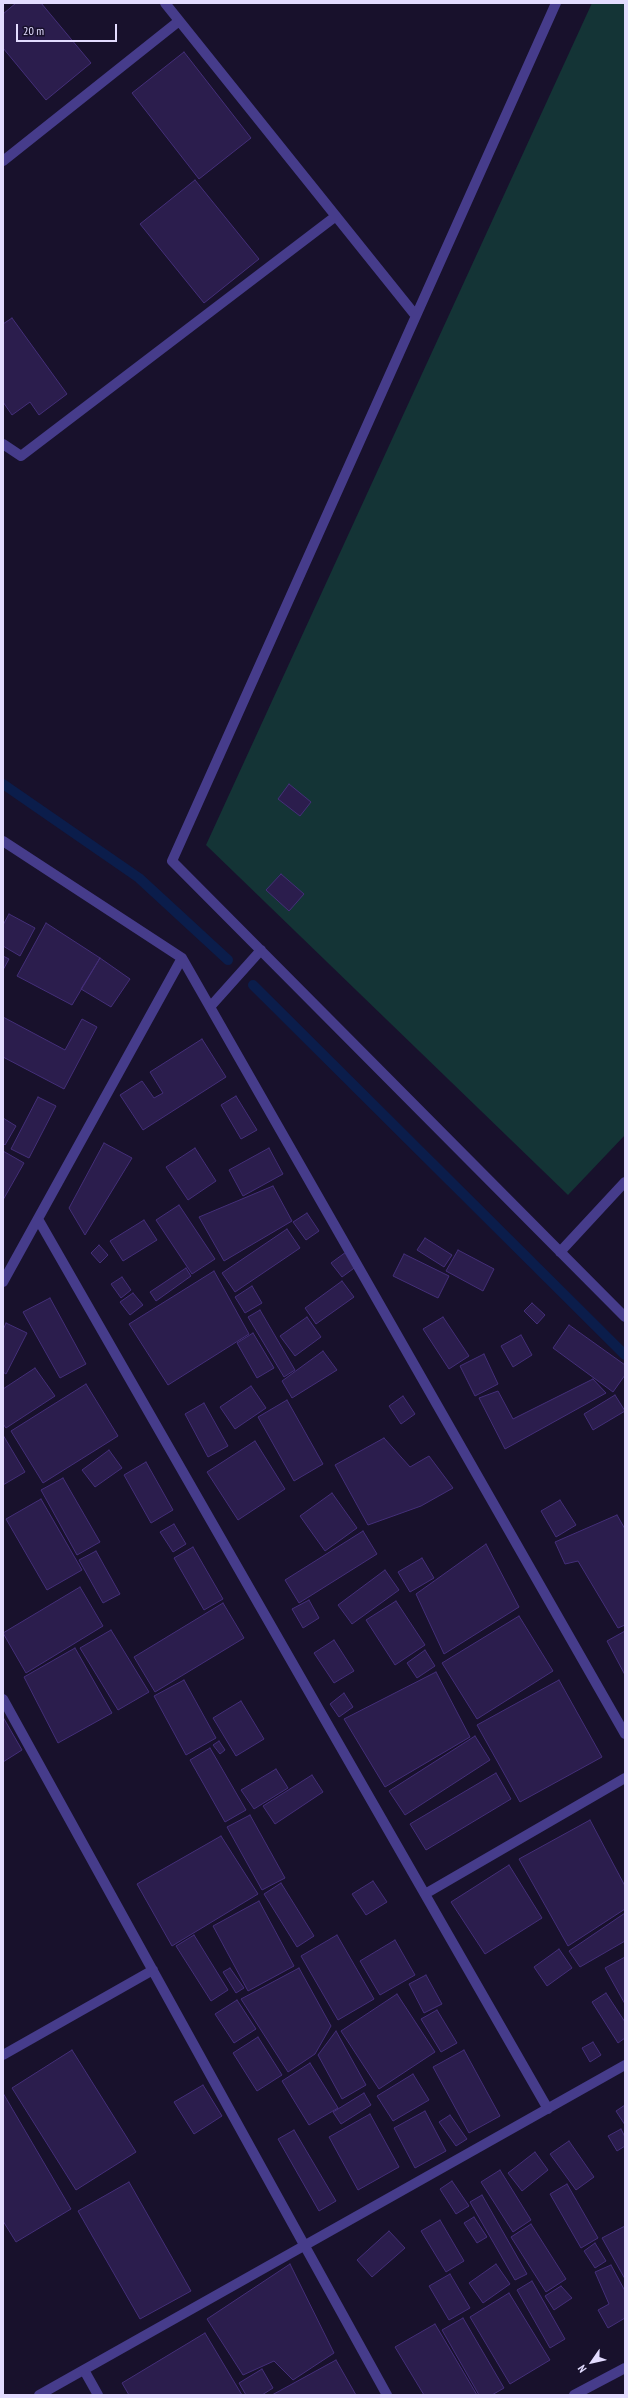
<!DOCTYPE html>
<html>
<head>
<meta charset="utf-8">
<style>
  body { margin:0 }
  #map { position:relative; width:628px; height:2398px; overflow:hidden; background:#18112c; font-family:"PT Sans Narrow",sans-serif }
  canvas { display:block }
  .frame { position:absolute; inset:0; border:4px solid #e3dcff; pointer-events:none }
  .north { position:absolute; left:572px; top:2342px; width:40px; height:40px; -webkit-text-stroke:3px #18112c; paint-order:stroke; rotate:236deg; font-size:11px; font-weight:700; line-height:16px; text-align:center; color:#e3dcff }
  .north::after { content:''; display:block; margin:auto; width:14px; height:18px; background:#e3dcff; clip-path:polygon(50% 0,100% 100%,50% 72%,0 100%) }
  .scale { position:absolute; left:16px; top:24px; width:101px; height:18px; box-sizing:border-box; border:2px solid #e3dcff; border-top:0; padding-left:5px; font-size:12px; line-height:14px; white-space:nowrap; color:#e3dcff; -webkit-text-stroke:3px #18112c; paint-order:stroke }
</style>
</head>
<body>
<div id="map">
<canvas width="628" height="2398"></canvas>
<div class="frame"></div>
<div class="north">N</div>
<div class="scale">20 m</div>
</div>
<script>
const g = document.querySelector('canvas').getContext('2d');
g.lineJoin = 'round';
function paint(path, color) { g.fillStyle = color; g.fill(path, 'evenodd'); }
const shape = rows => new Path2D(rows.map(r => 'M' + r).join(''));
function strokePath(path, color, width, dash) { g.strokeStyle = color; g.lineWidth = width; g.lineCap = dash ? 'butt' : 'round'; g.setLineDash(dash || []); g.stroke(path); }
paint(shape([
  [592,3,625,3,625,1135,568,1195,206,845]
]), '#143436');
strokePath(shape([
  [3,784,139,878,228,960],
  [253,985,625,1355]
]), '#0b1d4b', 10);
const building = shape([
  [16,3,41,3,91,63,46,100,3,48,3,14,16,3],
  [184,52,251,138,199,179,132,93,184,52],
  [195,180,259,259,204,303,140,224,195,180],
  [12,318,67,394,39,415,30,402,12,415,3,402,3,324,12,318],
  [289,784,311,802,300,816,278,799,289,784],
  [281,874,304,894,289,911,266,890,281,874],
  [9,914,35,928,20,956,3,946,3,925,9,914],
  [46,923,100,958,72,1005,17,976,46,923],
  [3,956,9,959,3,970,3,956],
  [100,958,130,979,111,1007,81,989,100,958],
  [3,1017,65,1050,82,1019,97,1027,64,1089,3,1057,3,1017],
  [202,1039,226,1077,143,1130,120,1095,142,1081,154,1098,163,1093,150,1072,202,1039],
  [236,1096,257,1130,241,1139,221,1105,236,1096],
  [38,1097,56,1106,29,1158,11,1149,38,1097],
  [3,1118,16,1126,5,1145,3,1143,3,1118],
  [104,1143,132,1158,85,1235,69,1208,104,1143],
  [195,1148,216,1181,188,1200,166,1167,195,1148],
  [269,1148,283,1174,243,1196,229,1170,269,1148],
  [3,1151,24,1163,3,1200,3,1151],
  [273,1186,292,1221,224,1261,199,1217,273,1186],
  [179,1205,215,1259,192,1274,156,1220,179,1205],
  [307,1213,319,1231,306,1240,293,1222,307,1213],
  [144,1220,157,1240,123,1261,110,1241,144,1220],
  [287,1229,300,1248,235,1292,222,1273,287,1229],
  [425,1238,452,1255,444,1267,417,1250,425,1238],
  [99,1245,108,1255,100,1263,91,1253,99,1245],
  [458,1250,494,1269,483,1291,446,1271,458,1250],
  [346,1252,357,1266,342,1277,331,1263,346,1252],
  [404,1254,449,1276,438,1298,393,1276,404,1254],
  [186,1268,191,1276,156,1301,150,1292,186,1268],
  [214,1271,249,1334,168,1385,129,1324,214,1271],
  [122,1277,131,1290,121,1298,111,1284,122,1277],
  [342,1281,354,1297,316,1324,305,1308,342,1281],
  [252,1286,262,1303,245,1313,235,1297,252,1286],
  [133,1293,143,1305,130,1315,120,1302,133,1293],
  [50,1298,86,1364,60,1378,23,1312,50,1298],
  [532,1303,545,1315,537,1324,524,1311,532,1303],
  [260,1310,295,1370,284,1377,248,1317,260,1310],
  [307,1317,321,1337,295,1356,280,1336,307,1317],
  [443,1317,469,1356,449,1369,423,1329,443,1317],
  [6,1323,27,1333,6,1374,3,1372,3,1330,6,1323],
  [569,1325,625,1365,625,1375,613,1392,553,1348,569,1325],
  [253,1333,274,1368,257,1378,237,1343,253,1333],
  [521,1335,532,1355,513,1367,501,1346,521,1335],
  [323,1351,337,1370,292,1398,282,1381,323,1351],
  [484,1354,498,1384,475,1396,460,1366,484,1354],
  [35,1368,55,1396,6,1428,3,1424,3,1389,35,1368],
  [593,1379,606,1393,505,1449,479,1398,498,1391,513,1419,593,1379],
  [86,1384,118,1436,43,1483,11,1431,86,1384],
  [251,1386,266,1408,235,1429,220,1407,251,1386],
  [615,1395,625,1411,593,1430,584,1414,615,1395],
  [403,1396,415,1414,401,1424,389,1406,403,1396],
  [287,1400,323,1464,294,1481,258,1417,287,1400],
  [204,1403,228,1446,208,1457,185,1414,204,1403],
  [3,1435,25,1472,3,1485,3,1435],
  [384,1438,410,1467,429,1456,453,1488,421,1506,368,1525,335,1465,384,1438],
  [255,1441,285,1489,238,1520,207,1472,255,1441],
  [109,1450,122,1468,95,1487,82,1470,109,1450],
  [146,1462,173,1510,151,1523,124,1475,146,1462],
  [63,1478,100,1542,77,1555,41,1490,63,1478],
  [332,1493,357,1528,325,1551,300,1516,332,1493],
  [41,1499,82,1570,47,1590,6,1519,41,1499],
  [560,1500,576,1525,556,1537,541,1511,560,1500],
  [617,1515,625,1529,625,1625,618,1628,578,1561,565,1564,555,1542,617,1515],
  [174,1524,186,1544,173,1552,160,1532,174,1524],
  [363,1531,377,1554,299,1603,285,1580,363,1531],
  [486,1544,519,1607,444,1654,416,1594,486,1544],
  [193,1547,223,1599,204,1610,174,1558,193,1547],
  [96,1551,120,1594,103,1603,79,1560,96,1551],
  [422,1558,434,1578,410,1592,398,1572,422,1558],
  [385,1570,399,1590,352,1624,338,1605,385,1570],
  [80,1587,103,1626,26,1673,3,1633,80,1587],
  [309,1600,319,1618,303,1628,292,1609,309,1600],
  [396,1601,425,1645,395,1665,366,1620,396,1601],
  [223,1603,244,1638,155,1692,134,1657,223,1603],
  [519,1616,553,1671,477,1719,442,1663,519,1616],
  [111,1630,149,1692,118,1710,80,1648,111,1630],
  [625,1631,625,1675,607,1641,625,1631],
  [334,1640,354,1671,334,1683,314,1653,334,1640],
  [75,1648,112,1713,58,1743,24,1677,75,1648],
  [425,1650,435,1666,417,1678,407,1663,425,1650],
  [436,1672,470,1737,385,1787,344,1719,436,1672],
  [184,1680,216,1738,186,1755,154,1696,184,1680],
  [559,1680,602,1757,520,1802,477,1725,559,1680],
  [344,1693,353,1707,339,1717,330,1704,344,1693],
  [241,1701,264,1739,236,1756,213,1718,241,1701],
  [3,1717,22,1750,3,1762,3,1717],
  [475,1736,490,1760,405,1815,389,1791,475,1736],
  [219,1741,225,1750,220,1754,213,1745,219,1741],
  [210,1748,246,1810,225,1822,190,1760,210,1748],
  [276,1769,288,1788,254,1809,241,1790,276,1769],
  [496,1773,511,1799,426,1850,410,1824,496,1773],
  [312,1775,323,1792,275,1824,263,1806,312,1775],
  [250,1815,285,1878,262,1890,227,1827,250,1815],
  [590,1820,625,1886,625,1909,568,1946,519,1859,590,1820],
  [221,1836,258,1894,172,1946,137,1884,221,1836],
  [509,1865,542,1918,485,1954,451,1902,509,1865],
  [373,1881,387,1902,366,1915,352,1894,373,1881],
  [281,1883,314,1936,297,1947,264,1894,281,1883],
  [259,1901,294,1966,248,1991,213,1926,259,1901],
  [625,1913,625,1941,580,1967,569,1951,625,1913],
  [194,1935,228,1990,211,2001,176,1946,194,1935],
  [337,1935,374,1999,338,2020,301,1956,337,1935],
  [395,1940,415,1975,380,1995,360,1961,395,1940],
  [559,1949,572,1968,547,1986,534,1967,559,1949],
  [625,1957,625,2004,605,1968,625,1957],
  [230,1968,244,1988,236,1993,223,1972,230,1968],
  [299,1968,331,2026,315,2054,288,2072,241,1999,299,1968],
  [426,1975,442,2004,424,2013,409,1984,426,1975],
  [606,1993,625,2022,625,2038,618,2043,592,2002,606,1993],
  [397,1994,435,2052,379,2089,341,2031,397,1994],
  [237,2000,256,2029,234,2043,215,2014,237,2000],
  [437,2010,457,2043,441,2052,421,2019,437,2010],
  [336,2031,366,2085,342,2099,318,2055,336,2031],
  [258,2037,282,2075,257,2091,233,2053,258,2037],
  [593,2042,601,2055,590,2062,582,2048,593,2042],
  [72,2050,136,2152,76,2190,12,2088,72,2050],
  [464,2050,500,2116,469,2133,433,2067,464,2050],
  [310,2063,338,2108,309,2125,282,2081,310,2063],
  [413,2074,429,2100,393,2121,377,2096,413,2074],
  [203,2085,222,2116,194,2134,174,2102,203,2085],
  [3,2093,71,2209,16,2242,3,2221,3,2093],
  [364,2093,371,2105,341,2124,333,2112,364,2093],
  [625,2105,625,2125,616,2111,625,2105],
  [425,2111,446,2151,415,2168,394,2128,425,2111],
  [370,2114,399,2167,358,2190,329,2137,370,2114],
  [450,2115,467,2139,456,2146,439,2122,450,2115],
  [621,2129,625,2137,625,2146,617,2151,608,2136,621,2129],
  [294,2130,336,2201,319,2211,278,2139,294,2130],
  [569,2141,594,2177,576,2190,550,2154,569,2141],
  [535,2152,548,2170,522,2191,508,2173,535,2152],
  [500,2170,531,2220,513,2232,481,2182,500,2170],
  [452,2181,469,2206,456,2214,440,2189,452,2181],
  [129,2182,191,2291,140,2319,78,2211,129,2182],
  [567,2184,598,2238,581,2248,550,2194,567,2184],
  [482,2195,527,2274,515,2280,470,2202,482,2195],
  [474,2217,487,2237,477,2243,464,2223,474,2217],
  [440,2220,464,2261,446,2272,421,2231,440,2220],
  [531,2224,566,2279,546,2292,511,2237,531,2224],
  [625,2226,625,2279,602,2238,625,2226],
  [389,2231,405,2248,372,2277,357,2260,389,2231],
  [595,2243,606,2261,595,2268,584,2251,595,2243],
  [290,2264,334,2353,293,2380,274,2361,243,2375,207,2319,290,2264],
  [496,2264,510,2284,483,2303,469,2283,496,2264],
  [611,2265,625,2291,625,2318,608,2328,598,2310,609,2304,595,2272,611,2265],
  [450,2274,470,2308,449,2320,429,2286,450,2274],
  [532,2281,565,2339,550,2348,517,2290,532,2281],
  [561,2286,572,2298,554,2310,545,2296,561,2286],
  [509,2293,550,2360,510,2384,470,2317,509,2293],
  [463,2318,504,2388,492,2395,479,2395,442,2330,463,2318],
  [435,2324,477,2395,424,2395,395,2347,435,2324],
  [205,2333,242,2395,129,2395,122,2383,205,2333],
  [336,2360,356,2395,272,2395,336,2360],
  [262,2369,273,2388,262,2395,246,2395,239,2383,262,2369]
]);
paint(building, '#2b1d4d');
strokePath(building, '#442f79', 1);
strokePath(shape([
  [165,3,416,316],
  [556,3,172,861,625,1317],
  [3,161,179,21],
  [3,444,21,456,336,216],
  [3,841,182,958,625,1734],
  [210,1007,261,950],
  [38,1219,548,2109],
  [560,1252,625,1182],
  [3,1282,182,958],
  [3,1699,387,2395],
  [425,1894,625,1778],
  [3,2055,153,1970],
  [84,2370,98,2395],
  [39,2395,625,2065],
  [574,2395,625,2368]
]), '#463c8b', 10);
</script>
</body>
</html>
